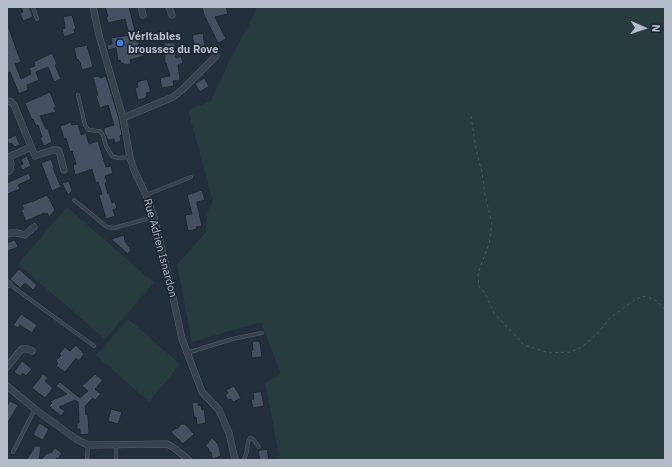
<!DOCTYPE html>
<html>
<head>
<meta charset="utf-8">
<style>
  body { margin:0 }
  #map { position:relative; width:672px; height:467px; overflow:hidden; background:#242f3e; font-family:"IBM Plex Sans",sans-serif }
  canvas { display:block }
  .frame { position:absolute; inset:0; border:8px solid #b4bcc9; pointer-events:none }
  .north { position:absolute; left:624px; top:8px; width:40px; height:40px; -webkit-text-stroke:3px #1d2633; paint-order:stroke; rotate:92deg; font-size:11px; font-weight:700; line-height:16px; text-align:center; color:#b4bcc9 }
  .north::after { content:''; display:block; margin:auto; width:14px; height:18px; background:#b4bcc9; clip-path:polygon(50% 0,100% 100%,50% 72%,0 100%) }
</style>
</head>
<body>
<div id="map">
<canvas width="672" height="467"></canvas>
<div class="frame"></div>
<div class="north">N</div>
</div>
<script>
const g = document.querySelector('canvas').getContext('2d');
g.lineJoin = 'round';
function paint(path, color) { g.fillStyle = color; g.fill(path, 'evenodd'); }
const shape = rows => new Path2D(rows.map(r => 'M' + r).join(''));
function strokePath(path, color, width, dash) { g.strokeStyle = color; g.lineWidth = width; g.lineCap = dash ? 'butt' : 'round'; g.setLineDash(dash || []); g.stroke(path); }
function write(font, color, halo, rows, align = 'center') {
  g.font = font + ' "IBM Plex Sans",sans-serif'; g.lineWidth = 3.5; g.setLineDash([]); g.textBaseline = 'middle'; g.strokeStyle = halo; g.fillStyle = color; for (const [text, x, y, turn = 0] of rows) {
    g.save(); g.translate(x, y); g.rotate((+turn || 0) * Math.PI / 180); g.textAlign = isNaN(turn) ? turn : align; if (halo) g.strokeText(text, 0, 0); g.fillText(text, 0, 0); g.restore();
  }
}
paint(shape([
  [256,7,665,7,665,460,280,460,265,383,281,374,261,322,192,342,177,265,206,232,207,213,213,201,188,110,211,101,229,61,254,15],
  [67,207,154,283,105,339,18,264],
  [128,319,180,364,149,402,96,355]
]), '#263c3f');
const building = shape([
  [21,7,29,7,33,17,23,21,20,13,23,12,21,7],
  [105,7,129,7,139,46,142,45,144,56,130,60,131,64,124,65,123,63,121,63,120,60,118,61,116,48,108,50,107,45,112,44,111,38,129,35,125,19,108,23,106,17,108,16,105,7],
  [202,7,226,7,228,14,215,17,226,39,218,43,204,15,202,7],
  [72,15,76,29,74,29,75,33,64,37,62,29,65,28,64,25,65,25,63,17,72,15],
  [7,26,8,26,21,62,15,64,21,79,31,74,29,68,35,66,34,62,52,53,57,64,55,65,61,79,54,82,48,67,36,72,39,80,27,85,28,90,19,94,10,72,7,73,7,26],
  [203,33,205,48,195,50,192,35,203,33],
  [164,43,175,43,176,58,181,56,183,63,178,65,180,80,173,81,174,86,162,88,160,78,170,76,166,63,165,63,164,43],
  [87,45,93,67,82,70,80,62,79,62,78,59,77,60,74,48,87,45],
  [98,76,100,78,106,76,119,119,122,135,120,136,121,141,115,143,114,139,108,140,104,132,104,128,114,125,108,105,100,108,96,96,98,95,93,77,98,76],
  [204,78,209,86,200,92,195,84,204,78],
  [147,79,151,92,146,93,147,96,146,97,146,98,138,100,135,88,138,87,137,82,147,79],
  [50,92,56,107,54,108,56,112,40,116,46,129,48,129,52,142,44,146,40,138,42,137,38,125,36,126,33,119,32,120,25,103,50,92],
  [71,122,72,125,78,124,81,135,86,133,89,144,98,141,106,167,111,166,113,173,105,176,107,182,105,183,108,194,109,193,112,203,115,202,117,208,113,210,115,216,106,219,99,195,102,194,98,182,96,183,92,170,92,169,75,175,73,165,76,164,72,151,70,152,66,138,64,139,60,126,71,122],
  [16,135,20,145,14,147,12,143,9,144,7,139,16,135],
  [27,156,31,166,22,170,20,165,23,164,21,159,27,156],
  [51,159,54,167,53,168,55,173,61,187,52,191,41,163,51,159],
  [29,173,31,179,18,185,20,189,7,194,7,183,29,173],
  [69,181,72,191,68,195,62,183,69,181],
  [202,190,205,200,197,202,197,204,202,226,196,227,197,229,188,231,185,215,192,214,187,195,202,190],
  [47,195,55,210,49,217,47,213,45,214,44,213,26,221,21,210,24,209,22,205,32,201,32,202,47,195],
  [124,235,125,241,131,250,128,254,111,239,124,235],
  [15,240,18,247,7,251,7,243,15,240],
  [19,269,37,285,33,290,25,283,20,288,10,279,19,269],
  [21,314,37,325,32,333,20,325,18,328,13,325,21,314],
  [254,341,258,341,260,343,262,357,252,358,251,350,253,350,252,343,254,341],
  [76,345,84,354,79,361,76,358,65,372,56,366,58,363,56,361,61,355,59,354,65,347,70,351,76,345],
  [22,361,32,369,26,376,23,373,20,376,14,372,22,361],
  [43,374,48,378,45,381,53,388,45,398,32,388,43,374],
  [95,374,103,380,95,389,101,394,95,400,93,398,85,406,86,415,88,415,89,434,80,435,80,429,77,429,77,423,79,423,78,402,75,400,59,407,65,411,61,416,49,406,52,403,50,401,67,394,56,386,60,382,80,398,88,391,82,386,95,374],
  [234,386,241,398,233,402,231,399,228,400,225,395,228,393,226,390,234,386],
  [261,391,264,406,253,408,251,400,254,399,253,393,261,391],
  [10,401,18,405,7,424,7,407,10,401],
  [198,402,198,406,201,405,202,410,204,409,206,423,197,425,196,417,194,417,192,403,198,402],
  [111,409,122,412,118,424,108,421,111,409],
  [39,423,49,429,43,440,33,435,39,423],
  [181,424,185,424,194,434,183,444,171,432,176,428,177,429,181,424],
  [212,438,218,444,221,456,212,459,211,452,209,452,209,449,205,446,212,438],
  [34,446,41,446,39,460,26,460,33,450,34,446],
  [55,448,62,453,58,459,57,458,55,460,41,460,47,453,48,454,50,452,51,453,55,448],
  [267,449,269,459,260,460,258,451,267,449]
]);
paint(building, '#455162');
strokePath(building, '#1f2835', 1);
const lane = shape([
  [33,7,37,19],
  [78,95,85,125,88,130,100,131,103,135,106,146,112,156,118,158,130,157],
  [146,195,191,177],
  [74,200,107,227,114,228,154,217],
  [9,284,94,346],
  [187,353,232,339,262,333],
  [13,452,35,409],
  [87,460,88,445],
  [116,460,116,445],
  [244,460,247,451,248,442,250,438,253,439,259,447]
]);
const street = shape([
  [93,7,99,35,123,118,130,157,134,170,146,195,154,217,168,274,182,339,202,392,219,410,229,433,235,460],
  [141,7,143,15],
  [169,7,172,15],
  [7,101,11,102,14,105,35,156,53,150,57,150,59,151,64,170],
  [123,118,173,97,182,90,216,56],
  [7,157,9,157,11,164,10,170,7,172],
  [9,157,31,147],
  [7,234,11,233,17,233,25,235,34,227],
  [7,283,9,284],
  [7,367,19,352,22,349,28,349,32,351],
  [7,386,35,409,76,439,88,445,167,444,174,448,189,460]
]);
strokePath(lane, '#565f6c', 4);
strokePath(street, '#565f6c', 7);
strokePath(shape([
  [471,116,476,149,482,173,485,195,492,224,489,244,478,273,479,287,485,293,494,313,524,345,549,353,571,352,582,347,597,334,611,317,636,299,646,296,657,301,665,310]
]), '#44595c', 1, [3, 3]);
strokePath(lane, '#38414e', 3);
strokePath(street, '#38414e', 6);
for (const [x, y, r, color] of [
  [120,43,4,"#3f7fe0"]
]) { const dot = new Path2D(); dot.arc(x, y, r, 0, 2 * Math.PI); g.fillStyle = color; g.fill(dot); strokePath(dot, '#1d2633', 1.5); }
write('bold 11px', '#b4bcc9', '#1d2633', [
  ["Véritables",128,37],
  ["brousses du Rove",128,50]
], 'left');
write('11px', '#b4bcc9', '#1d2633', [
  ["Rue Adrien Isnardon",160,248,75]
]);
</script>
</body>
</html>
